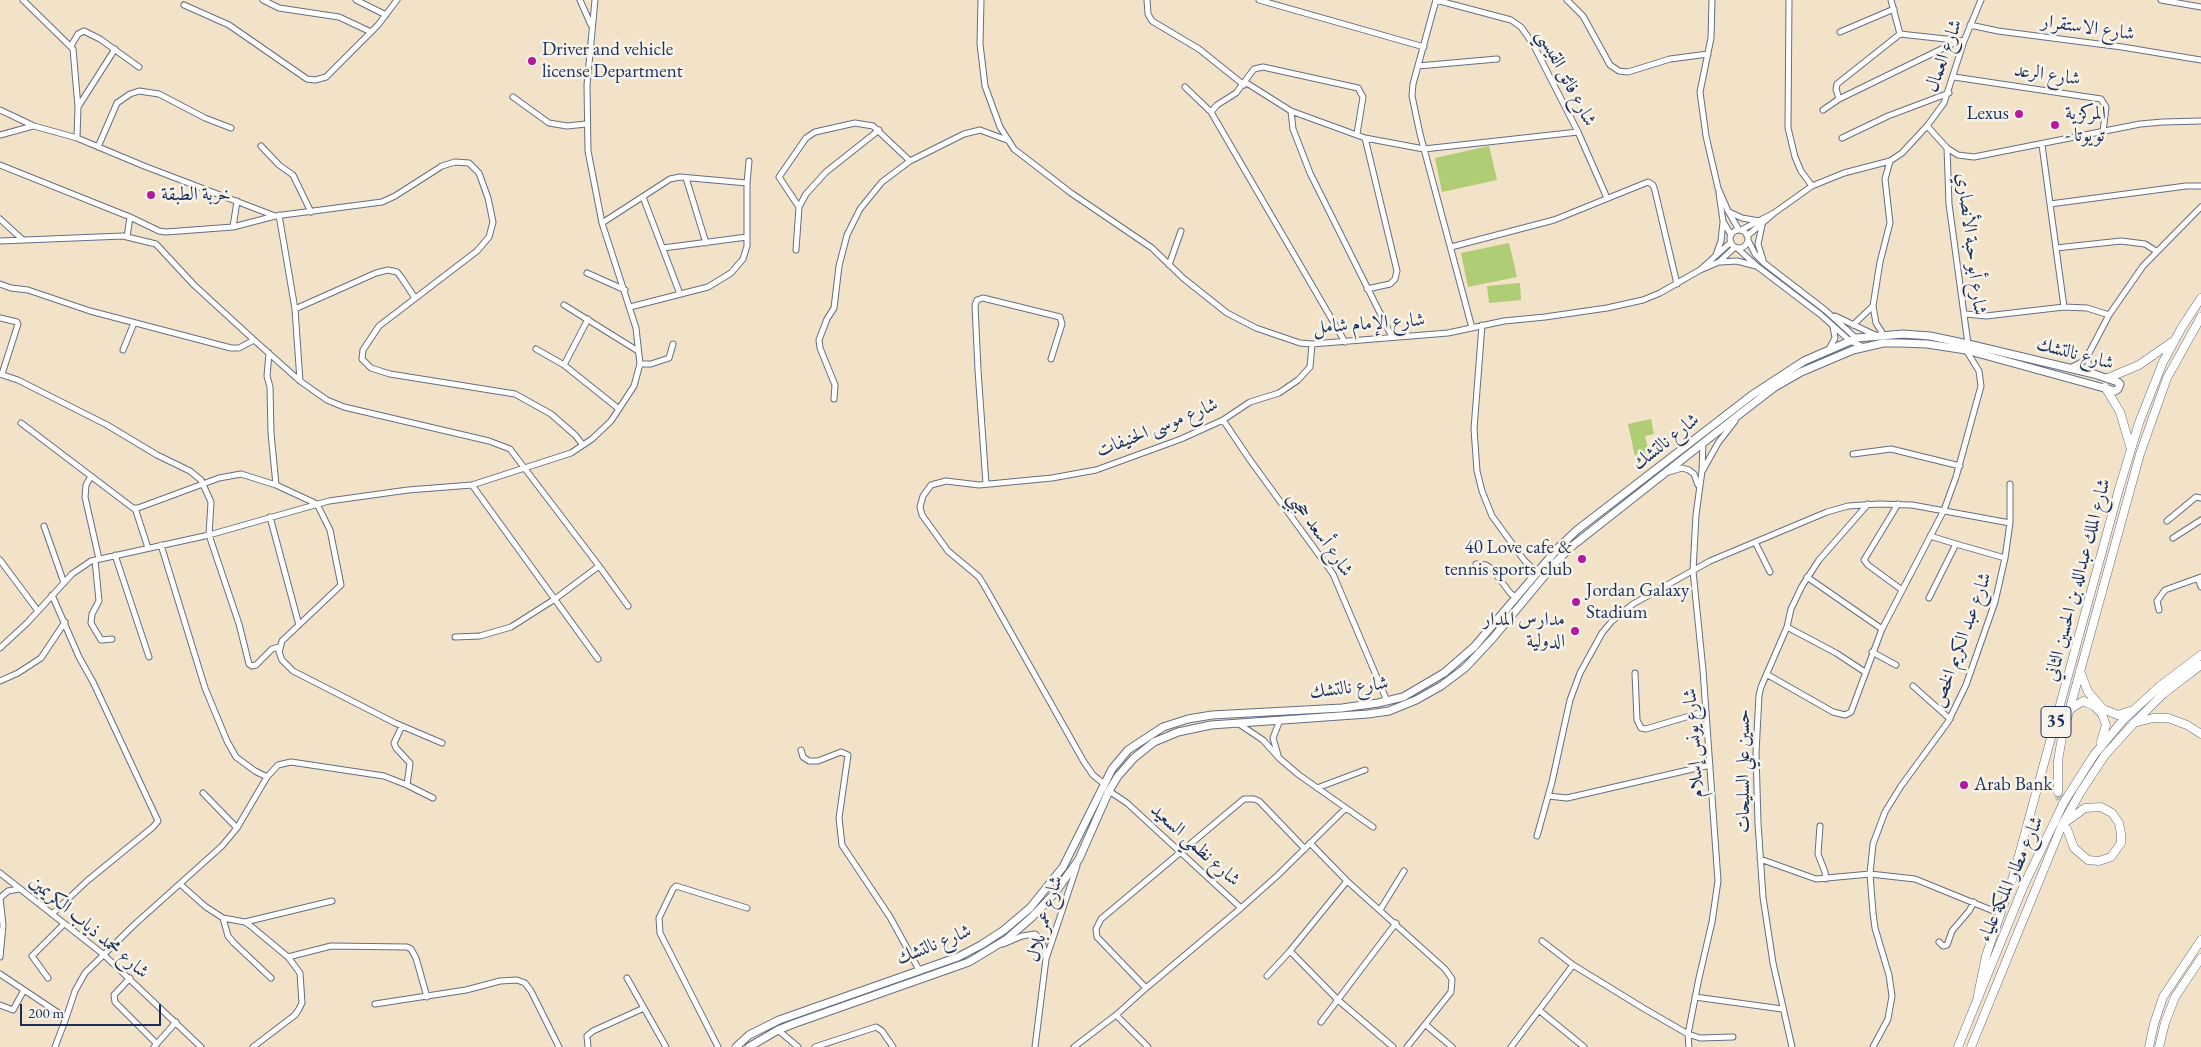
<!DOCTYPE html>
<html>
<head>
<meta charset="utf-8">
<style>
  body { margin:0 }
  #map { position:relative; width:2201px; height:1047px; overflow:hidden; background:#f2e2c7; font-family:"EB Garamond",serif }
  canvas { display:block }
  .scale { position:absolute; left:20px; top:1004px; width:141px; height:22px; box-sizing:border-box; border:2px solid #1b2f5e; border-top:0; padding-left:6px; font-size:15px; line-height:18px; white-space:nowrap; color:#1b2f5e; -webkit-text-stroke:4px #f7f3e8; paint-order:stroke }
</style>
</head>
<body>
<div id="map">
<canvas width="2201" height="1047"></canvas>
<div class="scale">200 m</div>
</div>
<script>
const g = document.querySelector('canvas').getContext('2d');
g.lineJoin = 'round';
function paint(path, color) { g.fillStyle = color; g.fill(path, 'evenodd'); }
const shape = rows => new Path2D(rows.map(r => 'M' + r).join(''));
function strokePath(path, color, width, dash) { g.strokeStyle = color; g.lineWidth = width; g.lineCap = dash ? 'butt' : 'round'; g.setLineDash(dash || []); g.stroke(path); }
function write(font, color, halo, rows, align = 'center') {
  g.font = font + ' "EB Garamond",Amiri,serif'; g.lineWidth = 5; g.setLineDash([]); g.textBaseline = 'middle'; g.strokeStyle = halo; g.fillStyle = color; for (const [text, x, y, turn = 0] of rows) {
    g.save(); g.translate(x, y); g.rotate((+turn || 0) * Math.PI / 180); g.textAlign = isNaN(turn) ? turn : align; if (halo) g.strokeText(text, 0, 0); g.fillText(text, 0, 0); g.restore();
  }
}
paint(shape([
  [1489,146,1497,180,1442,192,1435,158],
  [1509,243,1517,277,1468,287,1461,253],
  [1520,283,1521,300,1489,303,1487,286],
  [1651,419,1654,434,1645,436,1651,463,1637,466,1628,424]
]), '#aecd74');
strokePath(shape([
  [2058,792,2066,825]
]), '#c7beb2', 8, [8, 4]);
const minor = shape([
  [23,0,73,49,78,107,77,138],
  [263,0,279,8,339,17,371,32],
  [356,0,386,15],
  [580,0,591,25],
  [981,0,980,44,985,86,1000,127,1014,149,1071,193,1152,248,1183,278,1227,313,1256,328,1300,343,1312,344,1448,333,1504,321,1545,317,1607,308,1643,300,1660,293,1700,270,1719,262,1735,247],
  [1147,0,1148,14,1152,21,1199,49,1244,85],
  [1259,0,1424,47],
  [1436,0,1413,84,1412,96,1420,134,1472,328],
  [1436,0,1511,20,1521,27,1533,44,1578,132,1607,198],
  [1567,0,1583,16,1610,65,1619,71,1628,72,1670,59,1708,54],
  [1712,0,1711,38,1700,92,1706,136,1718,188,1728,211,1739,230],
  [1789,0,1788,128,1795,157,1801,171,1812,186],
  [1891,0,1900,34],
  [2161,0,2201,7],
  [184,5,229,25,307,79,315,80,326,77,378,25,397,0],
  [1970,25,1998,31,2122,47,2201,60],
  [1840,32,1894,9],
  [71,46,78,34,84,31,100,39,139,67],
  [1418,66,1497,59],
  [1954,77,2101,99,2106,107,2103,132],
  [1245,82,1291,111,1365,138,1424,149,1578,132],
  [1185,87,1211,112,1345,342],
  [513,97,549,123,567,126,586,124],
  [1839,99,1836,89,1837,84,1900,34,1964,41],
  [78,107,115,49],
  [0,110,34,126,77,138,144,166,275,216],
  [1823,110,1839,99,1958,41],
  [1291,111,1293,129,1310,173,1392,337],
  [1211,112,1217,105,1236,93,1254,69,1263,67,1358,88,1363,97,1357,134],
  [1927,126,1947,148,1949,204,1968,344],
  [0,135,33,126],
  [1365,138,1397,271,1395,279,1390,284,1367,289],
  [1842,138,1888,116,1949,93],
  [2042,145,2064,307],
  [261,146,279,165,293,175,311,212],
  [98,147,117,103,130,94,139,91,159,94,205,118,231,128],
  [1947,148,1958,155,1974,157,2140,124,2163,122,2201,121],
  [0,165,130,217,159,231,166,232,233,227,275,216,382,202,395,196,442,166,455,162,469,163,479,173,488,198,493,222,489,237,477,251,379,326,363,350,362,359,371,368,390,374,515,394,551,414,575,435,583,445],
  [686,178,706,243],
  [1719,193,1723,221,1731,235],
  [643,197,680,294],
  [2050,204,2186,186,2201,186],
  [799,207,779,177,806,138,815,132,855,123,873,126,910,161],
  [1729,212,1742,218,1759,221],
  [279,215,295,309],
  [0,219,23,240],
  [602,223,670,179,680,177,747,183],
  [1762,225,1758,244,1763,260],
  [233,227,237,201],
  [1741,230,1774,213,1812,186,1844,173,1890,161,1902,153,1927,126,1944,103,1964,41,1981,0],
  '1730 239a9 9 0 1 1 18 0a9 9 0 1 1-18 0Z',
  [1747,236,1774,213],
  [127,237,130,217],
  [1748,240,1755,254,1764,263,1825,310,1857,339],
  [0,241,123,236,156,244,194,285,254,340,300,381,327,400,344,407,489,441,510,449,599,566],
  [1451,247,1554,220,1648,182,1653,185,1655,191,1677,284],
  [663,248,747,237],
  [1737,248,1758,267,1821,315,1850,341,1864,347],
  [2056,248,2121,241,2145,244,2156,251],
  [796,250,799,207,806,194,826,172,879,130],
  [1716,255,1721,241,1723,222],
  [1720,262,1737,261,1756,266],
  [1169,265,1181,231],
  [1700,270,1731,242],
  [587,273,625,290],
  [0,284,11,288,28,290,90,311,231,348,239,348,254,340],
  [564,305,638,351],
  [630,307,708,287,731,273,743,259,747,246,747,183,749,161],
  [1966,314,1986,316,2064,307,2087,308,2109,315],
  [1835,316,1875,335],
  [0,318,17,322,18,324,2,374],
  [1482,325,1474,429,1477,471,1482,491,1492,516,1524,560,1537,573],
  [1853,325,1873,306],
  [1883,334,1876,323,1873,306,1880,262,1890,223,1885,179,1890,161],
  [536,349,564,365,619,409],
  [1829,349,1835,338,1833,327],
  [123,350,134,323],
  [269,353,267,376,270,387,271,433,276,485],
  [2087,356,2089,368,2094,374],
  [640,364,651,364,669,358,673,344],
  [564,365,588,319],
  [2070,368,2082,362,2088,355,2109,315,2143,266,2201,207],
  [0,374,18,380,107,425,157,455,190,471,201,480,211,502,209,535,239,624,249,664,252,666,256,665,272,649,279,647],
  [300,381,295,309,376,273,388,270,397,272,401,277,415,298],
  [834,399,835,385,820,348,819,340,827,319,834,308,839,266,847,235,860,209,882,182,910,161,964,134,980,130,1007,140],
  [1223,420,1250,460,1333,574,1387,701],
  [21,423,133,508,138,508,219,478,241,474,276,485,317,504,330,530,341,585,282,641,279,652,282,660,293,671,395,723,442,743],
  [1853,454,1891,449,1960,466],
  [1703,470,1718,443,1735,421],
  [1669,472,1682,468,1689,470,1694,474,1698,485],
  [91,476,86,485,85,497,99,559],
  [986,484,978,370,975,305,977,300,983,298,1060,317,1062,324,1051,359],
  [472,485,598,659],
  [1898,504,1864,560,1868,565,1902,590],
  [135,508,148,548],
  [270,517,299,625],
  [2167,521,2196,497,2201,498],
  [44,526,64,583],
  [2173,538,2201,520],
  [1755,542,1770,572],
  [1956,544,2005,558],
  [161,545,205,688,227,741,236,757,255,771,267,777],
  [115,555,149,657],
  [0,560,38,611],
  [95,560,99,601,92,614,91,623,101,640,112,639],
  [1476,564,1486,565,1492,569,1511,594,1517,597],
  [1807,577,1882,629],
  [2198,578,2201,587],
  [1929,598,1956,544,1930,536],
  [2159,610,2157,601,2165,590,2201,577],
  [1787,627,1836,653,1865,672],
  [455,637,480,636,511,627,555,599,599,566,628,606],
  [0,648,27,623,72,574,91,561,209,535,329,501,408,490,472,485,571,453,592,439,611,421,634,386,640,364,636,328,602,223,588,151,587,85,595,0],
  [1872,652,1896,665],
  [1635,673,1637,720,1641,728,1646,729,1706,711],
  [1768,675,1833,712,1845,715,1851,712,1882,629,1944,510,1956,477,1981,386,1979,371,1966,350],
  [0,681,18,673,41,658,65,622],
  [1913,686,1950,719],
  [1239,724,1263,740,1279,758,1299,775,1373,827],
  [402,726,394,743,396,748,410,763,407,785],
  [801,750,803,757,809,761,818,761,841,752,848,755,839,818,842,845,890,917,919,970],
  [1278,755,1273,738,1280,720],
  [1103,783,1093,775,1084,762,984,585,979,577,948,551,922,515,920,507,923,496,931,485,946,481,979,485,1052,478,1096,470,1181,439,1223,420,1250,402,1279,393,1298,380,1310,367,1312,344],
  [1317,788,1365,770],
  [1109,791,1127,803,1241,908,1278,875,1346,808],
  [203,793,237,828],
  [1548,796,1567,798,1710,765],
  [1820,826,1818,854,1825,872,1826,879],
  [1537,836,1552,782,1570,700,1580,673,1602,633,1612,621,1633,604,1710,561,1827,512,1848,506,1879,504,1912,505,2010,523],
  [1310,843,1347,881,1445,969,1452,979,1451,992,1407,1047],
  [1760,859,1816,879,1870,874,1915,879,2001,914],
  [0,873,103,954,201,1047],
  [180,884,206,907,223,918,245,922,252,927,288,957,300,973,302,1003,299,1009,295,1015,253,1047],
  [0,898,3,925,0,957],
  [0,898,8,891,19,889],
  [1380,910,1404,871],
  [52,914,87,881,153,827,158,821,93,682,79,657,52,595],
  [223,918,228,936,234,943,271,978],
  [245,922,332,901],
  [1542,941,1573,965,1643,1008,1688,1034,1700,1038,1733,1037],
  [1939,942,1943,946,1947,945,1952,931,1969,911,1974,902],
  [1003,944,1022,936,1035,934,1040,938,1043,945,1046,958],
  [1290,951,1338,1000,1393,1047],
  [288,957,331,946,407,947,411,949,416,958,427,997],
  [0,974,66,1018,55,1047],
  [1267,976,1290,951,1347,881],
  [48,978,32,956,64,924],
  [130,978,114,995,115,1002,157,1044],
  [627,978,666,1047],
  [1146,988,1241,908],
  [1695,997,1782,1009],
  [375,1004,466,990,500,981,517,980,525,983,531,991,559,1047],
  [0,1005,13,1010,24,990],
  [1540,1011,1584,1047],
  [1116,1015,1146,988,1097,937,1096,929,1101,919,1244,799,1254,799,1259,801,1305,849],
  [66,1018,75,991,85,973,135,924,222,846,237,828,267,777,278,765,291,762,384,776,407,785,433,798],
  [1321,1022,1396,923],
  [1426,1025,1452,1047],
  [778,1030,798,1047],
  [154,1047,176,1022],
  [588,1047,587,1036,593,1031,644,1008],
  [718,1047,660,933,659,918,673,889,676,886,747,908],
  [815,1047,876,1027,882,1031,893,1047],
  [1035,1047,1046,959,1077,866],
  [1074,1047,1116,1015,1148,1047],
  [1511,1047,1573,965],
  [1689,1047,1688,1034,1699,978,1712,922,1718,881,1703,670,1693,571,1696,515,1702,471,1703,442],
  [1792,1047,1773,963,1763,897,1758,823,1756,753,1759,695,1761,687,1787,627,1791,609,1802,586,1819,560,1868,504],
  [1873,1047,1888,1019,1892,996,1889,975,1875,928,1873,913,1870,874,1873,844,1885,812,1901,786,1948,722,1966,685,1995,602,2005,558,2010,523,2010,484]
]);
const major = shape([
  [736,1047,749,1035,779,1020,958,957,981,945,1004,930,1030,908,1063,867,1112,769,1128,750,1163,727,1188,719,1212,715,1342,708,1378,703,1403,697,1444,673,1474,647,1558,548,1577,530,1752,395,1804,361,1857,338,1903,334,1930,336,1968,344,2094,374,2118,382,2120,384,2118,389,2115,391,1966,350,1927,344,1900,343,1883,343,1853,350,1801,372,1775,387,1745,410,1571,547,1556,562,1493,638,1465,668,1441,686,1416,700,1389,711,1368,714,1211,725,1178,732,1154,742,1134,758,1118,776,1109,791,1079,859,1055,893,1032,917,1007,939,969,962,793,1024,778,1030,749,1047]
]);
const highway = shape([
  [2108,378,2139,365,2172,342],
  [2105,387,2120,412,2131,449],
  [2080,671,2088,692,2103,709,2118,715,2130,711],
  [2069,710,2083,701,2094,706,2102,714,2106,725,2101,742],
  [2134,723,2153,718,2168,718,2187,725,2201,734],
  [2058,792,2058,761,2062,737,2140,454,2167,378,2201,317],
  [2067,821,2085,808,2101,807,2112,813,2119,823,2121,834,2121,843,2111,857,2099,861,2088,860,2074,848,2067,829],
  [1978,995,1986,956,2013,877,2119,489,2139,423,2163,362,2182,327,2201,298],
  [1958,1047,2024,885,2064,802,2094,755,2124,719,2160,686,2201,655],
  [1971,1047,2062,825,2080,793,2105,755,2134,723,2163,694,2201,665],
  [2149,1047,2154,1024,2163,997,2201,940],
  [2159,1047,2165,1023,2175,997,2201,958]
]);
strokePath(minor, '#666e83', 7);
strokePath(major, '#666e83', 9);
strokePath(highway, '#666e83', 9);
strokePath(minor, '#fff', 5);
strokePath(major, '#fff', 7);
strokePath(highway, '#fff', 8);
for (const [x, y, r, color] of [
  [532,61,5,"#b5179e"],
  [2019,114,5,"#b5179e"],
  [2055,125,5,"#b5179e"],
  [151,195,5,"#b5179e"],
  [1582,559,5,"#b5179e"],
  [1576,602,5,"#b5179e"],
  [1575,631,5,"#b5179e"],
  [1964,785,5,"#b5179e"]
]) { const dot = new Path2D(); dot.arc(x, y, r, 0, 2 * Math.PI); g.fillStyle = color; g.fill(dot); strokePath(dot, '#f7f3e8', 2); }
for (const [x, y, w] of [
  [2056,722,30]
]) { const box = new Path2D(); box.roundRect(x - w / 2, y - 15.5, w, 31, 4); g.fillStyle = '#f7f3e8'; g.fill(box); strokePath(box, '#1b2f5e', 1); }
write('bold 18px', '#1b2f5e', null, [
  ["35",2056,722]
]);
write('19px', '#1b2f5e', '#f7f3e8', [
  ["شارع الاستقرار",2088,28,8],
  ["شارع العمال",1944,56,-70],
  ["شارع الرعد",2047,75,8],
  ["شارع فائق القيسي",1566,78,62],
  ["شارع أبو حبة الأنصاري",1971,244,83],
  ["شارع الإمام شامل",1369,324,-4],
  ["شارع نالتشك",2075,354,15],
  ["شارع موسى الحنيفات",1157,428,-22],
  ["شارع نالتشك",1666,442,-38],
  ["شارع أسعد حجبي",1320,534,55],
  ["شارع الملك عبدالله بن الحسين الثاني",2078,580,-75],
  ["شارع عبد الكريم الخص",1962,640,-70],
  ["شارع نالتشك",1349,688,-7],
  ["شارع يونس إسلام",1694,743,-94],
  ["حسين علي السليحات",1744,771,-90],
  ["شارع نظمي السعيد",1195,845,42],
  ["شارع مطار الملكة علياء",2011,879,-66],
  ["شارع عمر بلال",1045,919,-74],
  ["شارع محمد ذياب الكريمين",89,927,40],
  ["شارع نالتشك",934,945,-22]
]);
write('19px', '#1b2f5e', '#f7f3e8', [
  ["Driver and vehicle",542,50],
  ["license Department",542,72],
  ["Lexus",2009,114,"right"],
  ["المركزية",2065,114],
  ["- تويوتا",2065,136],
  ["خربة الطبقة",161,195],
  ["40 Love cafe &",1572,548,"right"],
  ["tennis sports club",1572,570,"right"],
  ["Jordan Galaxy",1586,591],
  ["Stadium",1586,613],
  ["مدارس المدار",1565,620,"right"],
  ["الدولية",1565,642,"right"],
  ["Arab Bank",1974,785]
], 'left');
</script>
</body>
</html>
